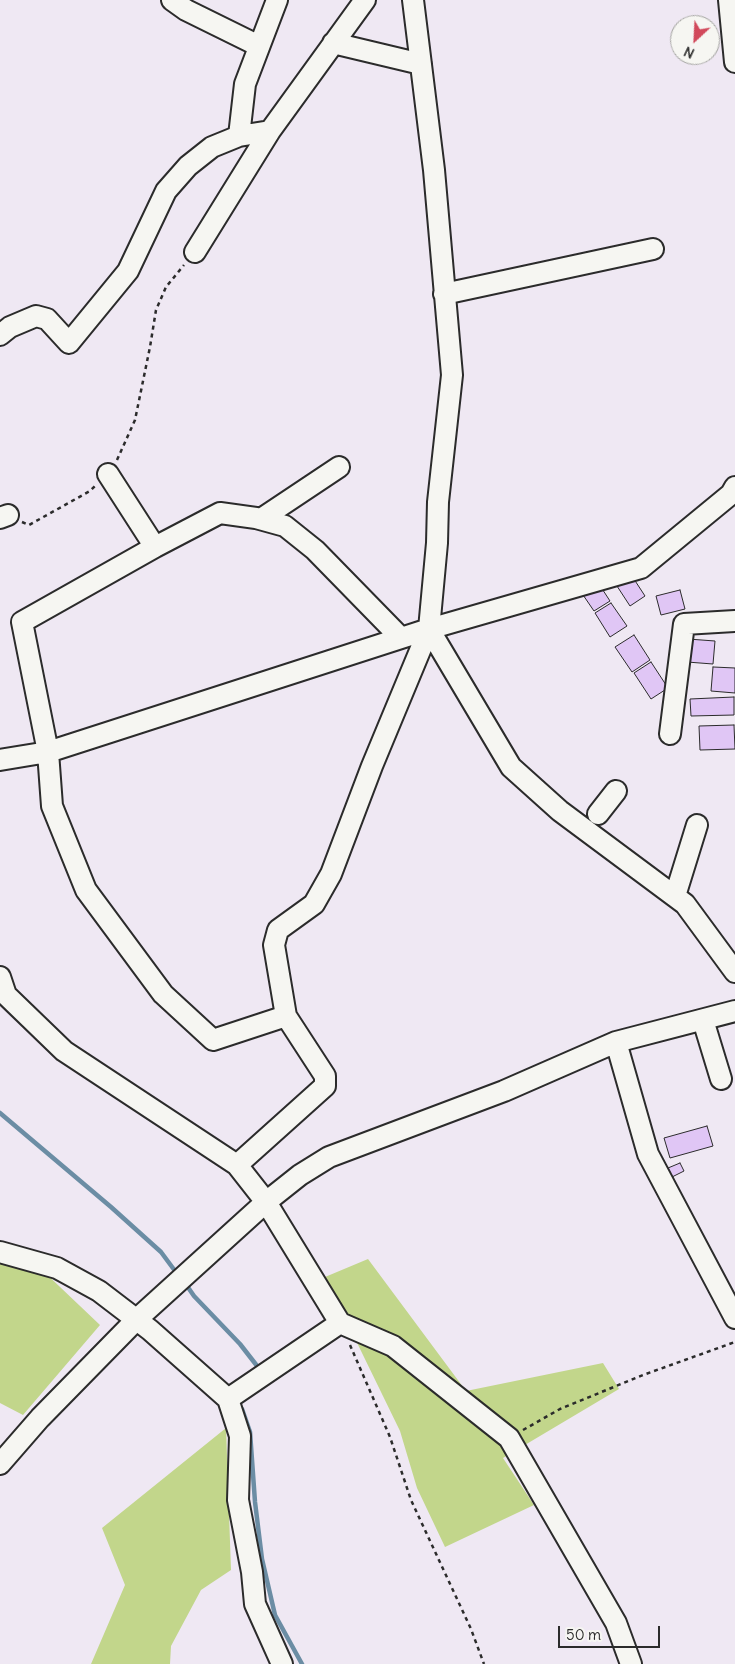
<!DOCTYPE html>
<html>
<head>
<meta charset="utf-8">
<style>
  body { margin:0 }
  #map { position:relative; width:735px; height:1664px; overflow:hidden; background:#efe8f3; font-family:Delius,sans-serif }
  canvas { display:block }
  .north { position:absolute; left:670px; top:15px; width:50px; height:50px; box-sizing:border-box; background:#f6f6f2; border:1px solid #a5a5a2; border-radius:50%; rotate:205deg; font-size:14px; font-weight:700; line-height:20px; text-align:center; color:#2b2b2b }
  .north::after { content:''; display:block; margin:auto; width:18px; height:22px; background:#d1495b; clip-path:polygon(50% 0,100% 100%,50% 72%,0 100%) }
  .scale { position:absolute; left:558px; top:1626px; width:102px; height:22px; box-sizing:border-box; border:2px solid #2b2b2b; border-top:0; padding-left:6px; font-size:15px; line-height:18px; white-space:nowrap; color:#2b2b2b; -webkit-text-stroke:4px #f6f6f2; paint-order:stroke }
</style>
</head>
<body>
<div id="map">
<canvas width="735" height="1664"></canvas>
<div class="north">N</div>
<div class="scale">50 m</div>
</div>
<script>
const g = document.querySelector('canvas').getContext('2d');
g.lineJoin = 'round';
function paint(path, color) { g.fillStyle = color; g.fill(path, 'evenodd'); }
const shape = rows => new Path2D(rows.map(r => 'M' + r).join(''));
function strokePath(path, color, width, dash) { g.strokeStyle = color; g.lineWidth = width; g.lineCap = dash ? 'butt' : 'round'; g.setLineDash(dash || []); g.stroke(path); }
paint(shape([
  [368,1259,466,1391,603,1363,619,1389,503,1458,534,1505,445,1547,417,1488,400,1431,325,1277],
  [0,1261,39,1267,100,1325,23,1415,0,1403],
  [226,1428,231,1570,201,1590,171,1646,170,1664,91,1664,125,1585,102,1528]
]), '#c2d68b');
strokePath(shape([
  [0,1113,111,1207,161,1252,178,1275],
  [185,1283,194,1296,240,1344,261,1371],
  [242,1409,250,1432,255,1502,262,1559,275,1615,302,1664]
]), '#6b8da4', 4.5);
const building = shape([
  [630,573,645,596,630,606,615,583,630,573],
  [597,581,610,601,594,611,581,592,597,581],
  [680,590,685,609,661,615,656,596,680,590],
  [611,603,627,626,610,637,595,613,611,603],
  [634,635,650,660,632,672,615,647,634,635],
  [688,639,715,641,713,664,687,662,688,639],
  [651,662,668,688,651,699,634,673,651,662],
  [713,667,735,668,735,693,711,691,713,667],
  [734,697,734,715,691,716,690,699,734,697],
  [734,725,735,749,700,750,699,726,734,725],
  [707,1126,713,1146,670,1158,664,1138,707,1126],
  [680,1163,684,1171,672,1177,668,1168,680,1163]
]);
paint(building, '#e0c6f5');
strokePath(building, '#2b2b2b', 1);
const minor = shape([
  [172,0,186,10,259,46],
  [729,0,735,62],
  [333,43,421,64],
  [239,136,245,84,277,0],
  [195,252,270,131,365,0],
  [444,294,653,249],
  [0,335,10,327,36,316,47,319,69,343,128,271,166,191,188,166,212,147,239,136,270,131],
  [108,474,155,547,220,513,256,518,285,526,315,550,401,638],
  [0,518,8,515],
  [261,519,339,467],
  [155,547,22,622,48,752,52,806,86,890,163,994,213,1040,286,1016],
  [429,629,511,767,560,811,685,904,735,972],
  [670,734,684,624,735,621],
  [0,760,48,752,429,629,641,568,731,494,735,487],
  [598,814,616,791],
  [675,896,697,825],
  [0,977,6,995,64,1051,237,1165,266,1202,340,1323,393,1346,509,1438,616,1623,631,1664],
  [703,1020,721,1079],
  [616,1042,648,1154,735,1318],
  [237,1165,325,1086,325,1076,286,1016,274,945,278,930,314,904,331,874,372,766,429,629,437,543,438,502,452,375,434,170,413,0],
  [0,1252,57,1268,99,1291,150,1330,228,1399,240,1436,238,1500,252,1572,255,1604,282,1664],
  [228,1399,340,1323],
  [0,1464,40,1418,137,1319,266,1202,300,1175,329,1157,504,1091,616,1042,735,1011]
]);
strokePath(minor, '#2b2b2b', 24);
strokePath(shape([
  [117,460,135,420,150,347,156,310,166,287,184,265],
  [22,522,29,525,90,491,96,485],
  [350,1345,390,1437,411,1500,471,1629,484,1664],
  [523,1430,560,1409,643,1375,735,1342]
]), '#2b2b2b', 2.5, [4, 4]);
strokePath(minor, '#f6f6f2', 20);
</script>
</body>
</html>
